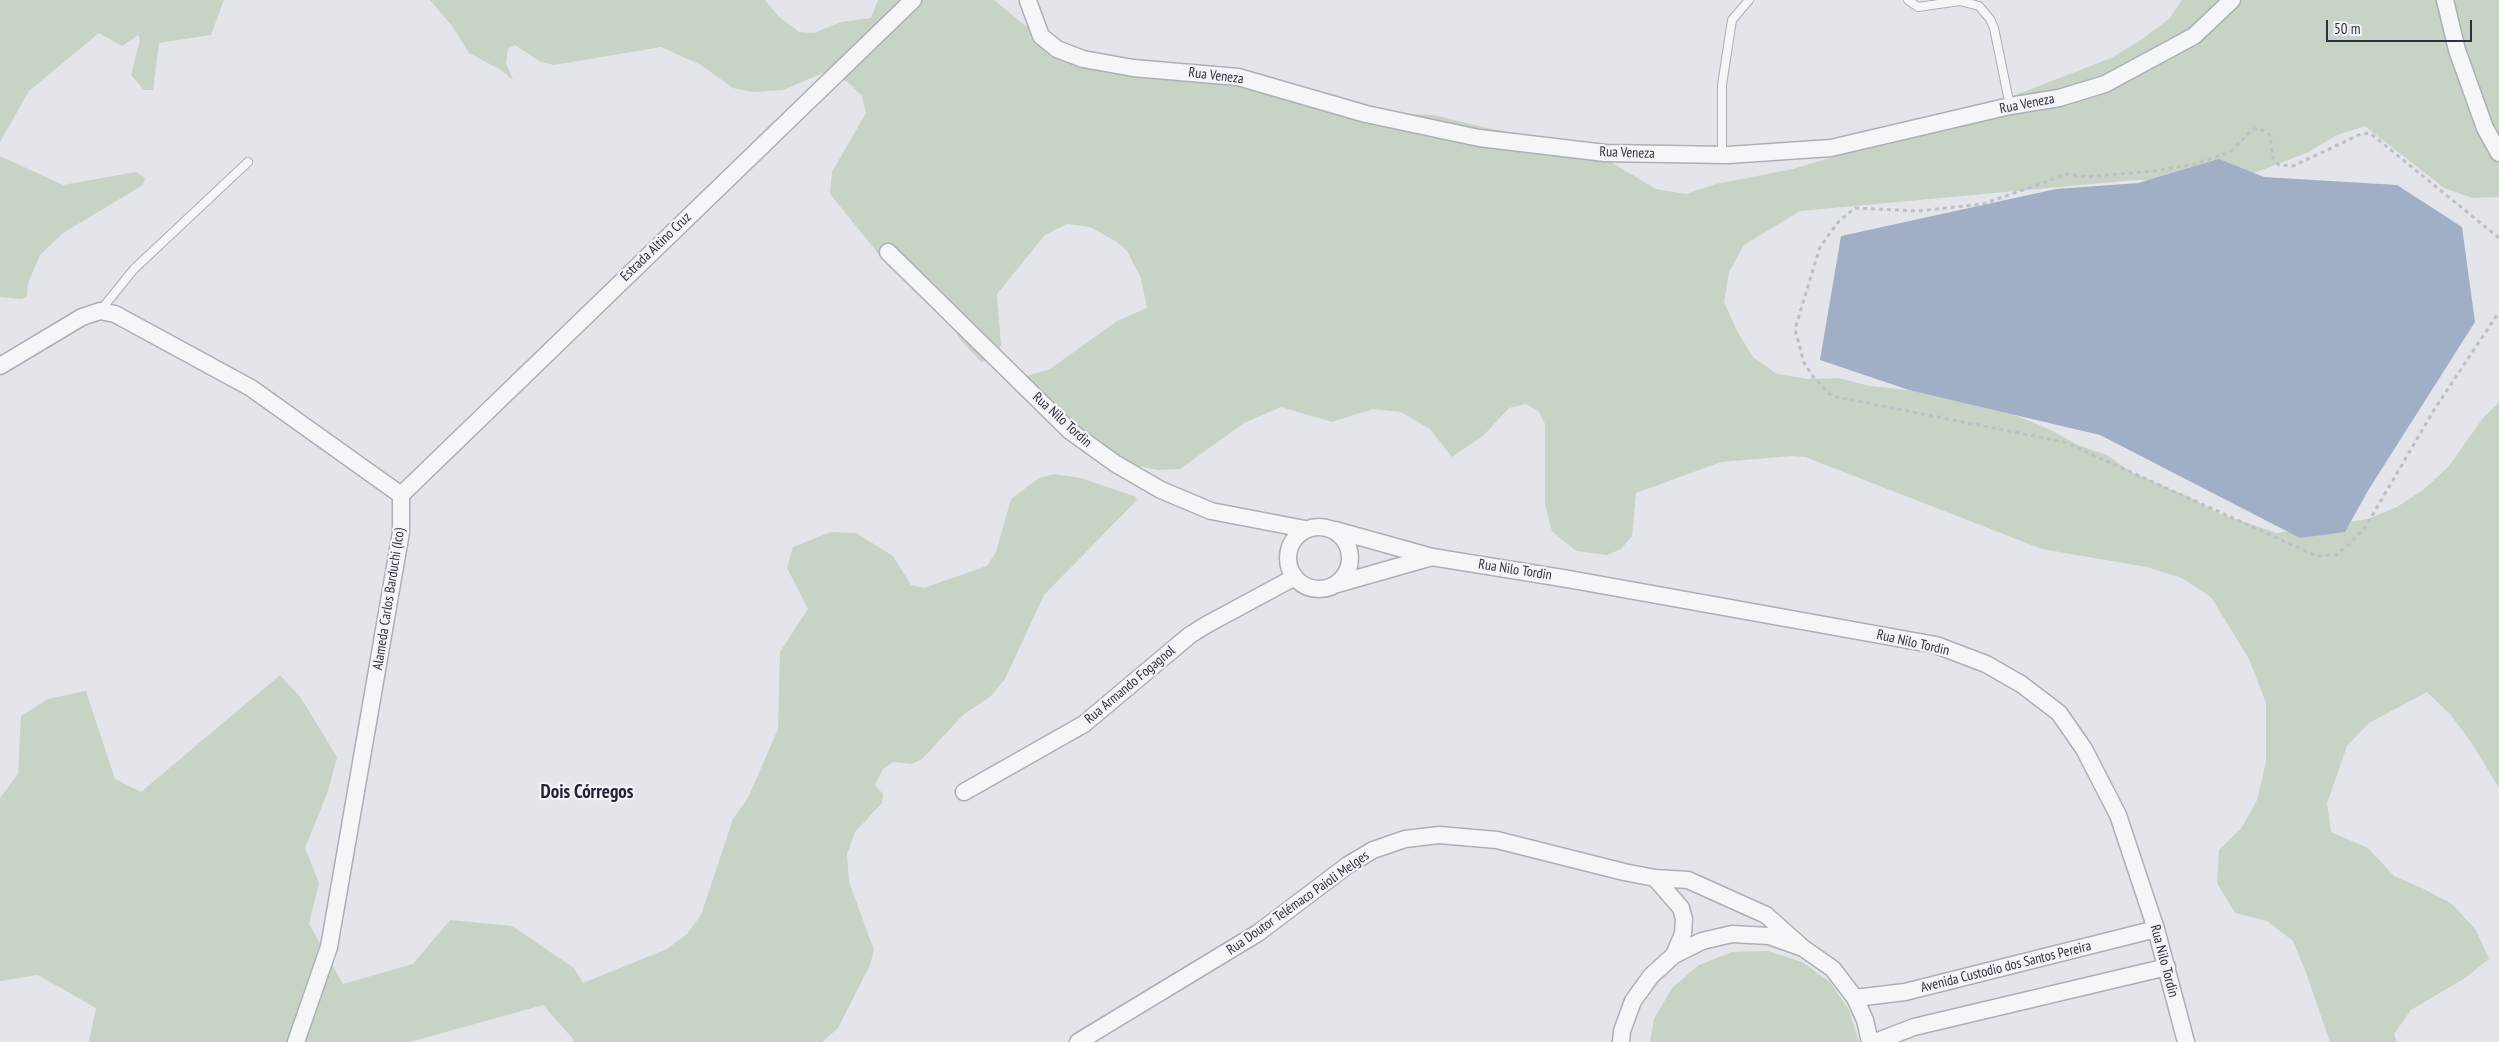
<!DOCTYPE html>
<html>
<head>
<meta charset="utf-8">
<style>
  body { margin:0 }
  #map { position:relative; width:2499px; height:1042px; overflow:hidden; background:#e3e5ea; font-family:"PT Sans Narrow",sans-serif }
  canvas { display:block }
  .scale { position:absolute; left:2326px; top:20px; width:146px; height:22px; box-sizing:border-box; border:2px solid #2c3140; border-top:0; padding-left:6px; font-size:15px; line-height:18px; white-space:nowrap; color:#2c3140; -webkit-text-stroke:4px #f2f4f7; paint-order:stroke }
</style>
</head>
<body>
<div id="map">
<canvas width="2499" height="1042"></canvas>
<div class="scale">50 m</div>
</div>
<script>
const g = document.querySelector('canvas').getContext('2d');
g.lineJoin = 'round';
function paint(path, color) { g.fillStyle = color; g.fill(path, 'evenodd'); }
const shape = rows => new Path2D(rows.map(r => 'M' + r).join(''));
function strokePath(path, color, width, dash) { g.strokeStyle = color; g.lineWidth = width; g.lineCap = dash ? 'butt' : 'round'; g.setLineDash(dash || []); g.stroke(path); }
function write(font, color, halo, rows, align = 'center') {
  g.font = font + ' "PT Sans Narrow",sans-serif'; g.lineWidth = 4.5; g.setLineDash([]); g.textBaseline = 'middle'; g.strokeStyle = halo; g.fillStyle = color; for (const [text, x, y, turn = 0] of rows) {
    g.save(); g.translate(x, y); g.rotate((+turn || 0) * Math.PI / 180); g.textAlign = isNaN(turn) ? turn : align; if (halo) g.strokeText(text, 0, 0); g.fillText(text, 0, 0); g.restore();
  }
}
paint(shape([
  [0,0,224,0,211,35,159,43,153,90,144,90,131,75,140,40,138,35,122,46,99,33,29,91,0,142],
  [430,0,765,0,778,16,799,32,814,33,841,22,871,18,878,0,994,0,1023,24,1066,48,1366,112,1434,115,1487,128,1568,142,1599,155,1656,189,1686,194,1716,184,1793,169,1973,115,1987,106,2111,58,2141,40,2169,19,2182,0,2499,0,2499,197,2473,198,2444,188,2365,126,2335,136,2309,152,2246,176,2217,180,2135,180,1800,211,1744,245,1729,272,1724,302,1737,331,1753,357,1777,374,1807,379,1838,378,1870,386,1953,395,2020,417,2051,430,2078,445,2107,455,2131,472,2193,499,2220,514,2277,533,2368,519,2397,507,2423,490,2449,466,2483,418,2499,402,2499,788,2471,742,2450,714,2427,692,2369,723,2347,746,2327,803,2331,832,2368,848,2394,876,2424,889,2452,904,2476,930,2489,959,2465,978,2411,1010,2394,1034,2397,1042,2330,1042,2305,970,2293,941,2267,921,2235,913,2217,883,2219,850,2242,827,2257,800,2266,762,2266,703,2249,659,2211,597,2182,578,2147,567,2042,549,1805,457,1791,456,1721,462,1636,493,1632,536,1621,549,1607,555,1576,551,1552,531,1545,504,1545,424,1539,412,1526,404,1509,408,1483,436,1452,457,1430,429,1401,412,1373,409,1332,422,1281,407,1244,423,1180,469,1158,470,1123,463,1020,385,1027,376,1050,369,1117,321,1147,308,1141,278,1127,251,1117,242,1090,227,1067,224,1045,235,997,294,1001,345,992,359,981,362,959,338,939,296,890,268,830,194,832,172,866,113,862,96,848,82,823,73,783,90,753,92,733,88,701,65,661,47,554,65,541,62,515,45,508,49,506,63,513,80,501,70,469,53,452,26],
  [0,156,63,185,136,172,145,178,143,185,63,233,40,255,28,283,27,297,21,299,0,297],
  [1054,474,1081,478,1134,496,1137,500,1044,595,1005,679,990,697,964,714,922,759,912,764,893,762,883,769,875,785,883,794,882,803,855,832,847,854,849,882,874,950,870,965,838,1028,822,1042,573,1042,573,1039,543,1005,410,1042,89,1042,96,1008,38,975,0,981,0,798,18,774,21,716,48,699,86,691,115,779,141,792,280,675,301,698,337,757,328,791,305,848,319,883,309,924,343,984,413,964,450,920,512,926,574,968,583,983,667,949,687,934,701,915,733,819,748,798,778,729,780,652,808,609,787,568,793,547,831,532,856,533,893,556,911,585,924,588,987,566,996,552,1011,499,1039,478],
  [1768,951,1802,962,1830,982,1849,1010,1859,1042,1650,1042,1654,1019,1672,988,1699,965,1732,952]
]), '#c7d3c5');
paint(shape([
  [2219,159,2264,177,2397,185,2462,227,2475,322,2369,489,2345,532,2300,538,2100,435,1909,390,1820,360,1841,236,2056,189,2138,183]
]), '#a1afc6');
const service = shape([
  [1908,0,1918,7,1960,1,1979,6,1990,19,1994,28,2010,106],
  [1722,155,1722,85,1732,20,1749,0],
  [100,311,134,269,248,162]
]);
const minor = shape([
  [2445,0,2457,50,2485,128,2499,153],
  [1028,1,1041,36,1057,49,1083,59,1133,68,1238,77,1366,114,1479,138,1605,153,1728,155,1831,148,2010,106,2059,98,2105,84,2194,36,2232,0],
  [888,252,1070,431,1116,464,1161,490,1211,511,1305,529],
  [0,366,82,317,100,311,115,314,251,388,401,495],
  [401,495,913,0],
  '1288 558a31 31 0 1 1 62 0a31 31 0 1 1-62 0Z',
  [1335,530,1432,557,1337,584],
  [1432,557,1568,579,1936,645,1986,664,2021,684,2059,713,2084,749,2118,815,2156,929,2186,1042],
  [964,792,1084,724,1190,635,1206,625,1295,577],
  [1655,878,1681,908,1684,919,1683,934,1674,955],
  [1855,998,1905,992,2156,929],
  [296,1042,329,947,401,532,401,495],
  [1078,1042,1258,933,1348,865,1373,850,1405,839,1439,835,1497,840,1624,872,1655,878,1688,880,1766,915,1803,948],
  [1621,1042,1622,1031,1633,1001,1651,976,1674,955,1702,941,1732,934,1769,936,1803,948,1833,969,1855,998,1865,1020,1870,1042],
  [1875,1042,1914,1027,2167,967]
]);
strokePath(service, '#acafb7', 10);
strokePath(minor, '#acafb7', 19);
strokePath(shape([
  [2499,238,2370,133,2361,134,2293,166,2279,165,2273,158,2270,136,2267,132,2257,128,2252,130,2230,152,2195,164,2153,171,2086,177,2068,174,1983,204,1918,211,1855,208,1839,221,1820,247,1795,329,1804,363,1814,378,1832,396,2064,442,2317,556,2336,555,2350,544,2366,526,2434,410,2499,312]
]), '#bdbfc4', 3, [4, 4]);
strokePath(service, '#f5f6f8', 8);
strokePath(minor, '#f5f6f8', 16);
write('14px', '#2c3140', '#f2f4f7', [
  ["Rua Veneza",1216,76,7],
  ["Rua Veneza",2027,104,-11],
  ["Rua Veneza",1627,153,2],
  ["Estrada Altino Cruz",656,247,-44],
  ["Rua Nilo Tordin",1062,420,42],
  ["Rua Nilo Tordin",1515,570,9],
  ["Alameda Carlos Barduchi (Ico)",389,599,-81],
  ["Rua Nilo Tordin",1913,643,13],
  ["Rua Armando Fogagnol",1130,685,-40],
  ["Rua Doutor Telémaco Paioli Melges",1298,903,-35],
  ["Rua Nilo Tordin",2164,961,75],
  ["Avenida Custodio dos Santos Pereira",2006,967,-14]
]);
write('bold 19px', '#1e2231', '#f2f4f7', [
  ["Dois Córregos",587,793]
]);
</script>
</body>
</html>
